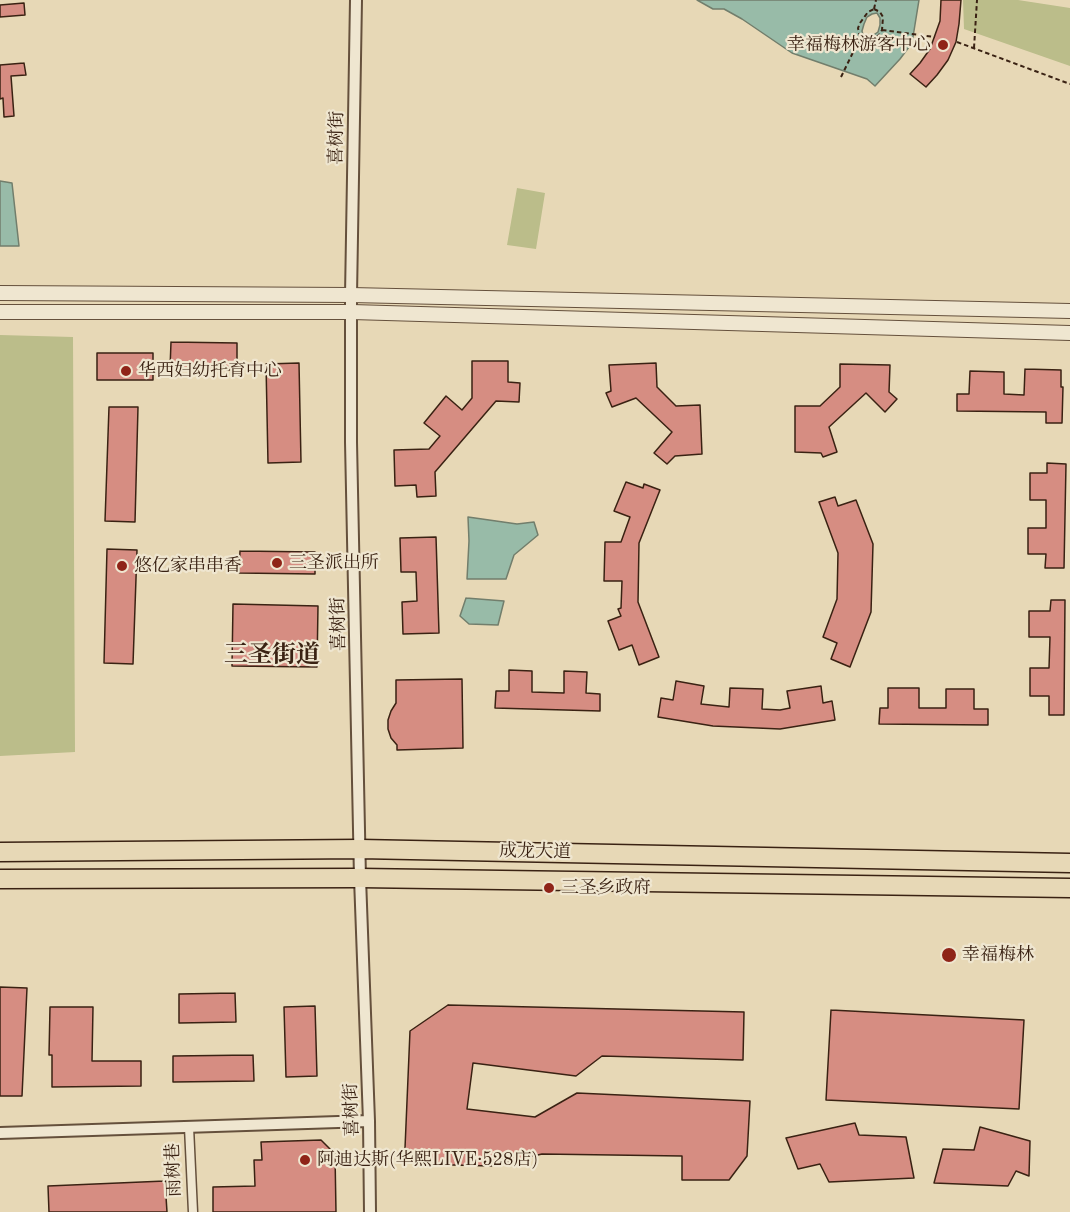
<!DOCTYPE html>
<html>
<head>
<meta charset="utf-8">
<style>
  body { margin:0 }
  canvas { display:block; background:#e7d8b6 }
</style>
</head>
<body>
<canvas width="1070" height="1212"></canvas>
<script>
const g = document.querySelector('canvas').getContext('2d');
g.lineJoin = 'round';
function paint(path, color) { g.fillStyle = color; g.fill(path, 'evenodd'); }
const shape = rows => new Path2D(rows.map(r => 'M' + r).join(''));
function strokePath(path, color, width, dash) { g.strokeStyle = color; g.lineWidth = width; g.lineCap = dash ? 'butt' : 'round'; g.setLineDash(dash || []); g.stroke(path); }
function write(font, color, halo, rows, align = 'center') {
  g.font = font + ' "Old Standard TT","Noto Serif SC",serif'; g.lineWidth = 4.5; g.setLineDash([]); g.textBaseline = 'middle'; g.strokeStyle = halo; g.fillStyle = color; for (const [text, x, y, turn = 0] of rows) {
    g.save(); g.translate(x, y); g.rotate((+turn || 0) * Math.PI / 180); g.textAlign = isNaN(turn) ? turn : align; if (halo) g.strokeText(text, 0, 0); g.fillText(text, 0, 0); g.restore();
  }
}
paint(shape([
  [963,0,1018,0,1070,8,1070,66,964,29],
  [517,188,545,193,536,249,507,245],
  [0,335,73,337,75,752,0,756]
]), '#bbbd8a');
const water = shape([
  [697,0,919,0,912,43,900,59,875,86,867,79,792,53,742,19,724,9,713,9,697,0],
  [872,14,877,13,880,18,880,25,878,32,872,36,866,37,863,35,862,31,864,24,867,17,872,14],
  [0,181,12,183,19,246,0,246,0,181],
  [468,517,517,524,534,522,538,535,514,555,506,579,467,579,469,541,468,517],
  [466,598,504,601,498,625,469,624,460,616,466,598]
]);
paint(water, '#98bba8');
strokePath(water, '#727e6c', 1.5);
const building = shape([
  [941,0,961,0,959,24,956,42,948,60,937,75,926,87,910,74,920,63,930,49,940,21,941,0],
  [24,3,25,15,0,17,0,5,24,3],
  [24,63,26,75,11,76,14,116,4,117,3,98,0,99,0,65,24,63],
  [171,342,237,343,237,370,170,369,171,342],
  [97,353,153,353,153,380,97,380,97,353],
  [472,361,508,361,508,382,520,383,519,402,496,401,435,472,436,496,417,497,416,485,395,486,394,450,429,449,440,436,424,423,446,396,462,410,472,398,472,361],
  [299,363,301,462,268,463,266,364,299,363],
  [656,363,657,387,676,406,700,405,702,454,675,456,667,464,654,453,672,432,636,398,612,407,606,393,611,391,609,365,656,363],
  [840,364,890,365,889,392,897,399,885,412,866,393,829,427,837,452,823,457,821,453,795,452,795,406,820,406,840,387,840,364],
  [1025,369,1061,370,1061,387,1063,387,1062,423,1046,423,1046,412,957,411,957,394,969,394,970,371,1004,372,1004,394,1024,395,1025,369],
  [109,407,138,407,135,522,105,521,109,407],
  [1047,463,1066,464,1064,568,1045,568,1046,554,1028,554,1028,528,1046,528,1046,500,1030,500,1030,473,1047,473,1047,463],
  [626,482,643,488,644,484,660,490,639,543,638,602,659,657,639,665,632,645,619,650,608,621,621,616,618,609,621,608,622,581,604,581,605,542,621,542,630,517,614,511,626,482],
  [835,497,838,506,856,500,873,544,871,612,850,667,831,659,837,643,823,637,837,599,838,553,819,502,835,497],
  [436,537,439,633,403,634,402,602,417,601,416,572,401,572,400,538,436,537],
  [107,549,137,550,133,664,104,663,107,549],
  [240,551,315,552,315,574,239,573,240,551],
  [1051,600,1065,600,1064,715,1049,715,1049,696,1030,696,1030,668,1049,668,1050,637,1029,637,1029,611,1050,611,1051,600],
  [233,604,318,606,317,667,232,666,233,604],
  [509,670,532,671,532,692,564,693,564,671,587,672,586,693,600,694,600,711,495,708,496,691,509,691,509,670],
  [462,679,463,748,397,750,397,745,391,738,388,729,388,720,391,711,396,703,396,680,462,679],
  [676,681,704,686,701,704,729,707,730,688,763,689,762,709,780,710,790,708,787,691,821,686,823,703,832,701,835,720,780,729,713,726,658,717,661,698,673,700,676,681],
  [888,688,919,688,919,708,946,708,946,689,974,689,974,709,988,709,988,725,879,724,880,708,888,708,888,688],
  [0,987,27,988,22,1096,0,1096,0,987],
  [235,993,236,1022,179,1023,179,994,235,993],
  [448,1005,744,1012,743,1060,602,1056,576,1076,473,1063,467,1109,535,1117,577,1093,750,1101,747,1156,729,1180,682,1180,682,1156,542,1154,491,1166,415,1164,405,1148,410,1031,448,1005],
  [315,1006,317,1076,286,1077,284,1007,315,1006],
  [50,1007,93,1007,92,1061,141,1061,141,1086,52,1087,52,1055,49,1055,50,1007],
  [831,1010,1024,1020,1019,1109,826,1100,831,1010],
  [253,1055,254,1081,173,1082,173,1056,253,1055],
  [855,1123,859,1135,906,1137,914,1178,829,1182,820,1164,798,1169,786,1138,855,1123],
  [980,1127,1030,1141,1029,1176,1016,1171,1008,1186,934,1183,943,1149,974,1150,980,1127],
  [321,1140,335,1154,336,1212,213,1212,213,1187,255,1186,254,1160,262,1160,261,1142,321,1140],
  [165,1181,167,1212,49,1212,48,1186,165,1181]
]);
paint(building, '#d68d82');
strokePath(building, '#3a2213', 1.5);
const pedestrian = shape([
  [189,1127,193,1212]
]);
const minor = shape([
  [356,0,351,295,351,442,360,878,369,1121,370,1212],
  [0,1133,369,1121]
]);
const tertiary = shape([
  [0,293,351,295,1070,311],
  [0,312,352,312,1070,333]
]);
const trunk = shape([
  [0,852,360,849,1070,863],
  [0,879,360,878,1070,888]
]);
strokePath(pedestrian, '#65503c', 11);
strokePath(minor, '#65503c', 14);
strokePath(tertiary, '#65503c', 16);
strokePath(trunk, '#3a2213', 21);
strokePath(shape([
  [874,9,880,12,883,17,882,30,879,35,870,40,860,38,858,28,860,23,868,12,874,9],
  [874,9,876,0],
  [882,30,935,37],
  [957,42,1070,84],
  [974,48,977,0],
  [841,77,860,38]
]), '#3a2213', 2, [4.5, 3]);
strokePath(pedestrian, '#efe6d0', 8);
strokePath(minor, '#efe6d0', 10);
strokePath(tertiary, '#efe6d0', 14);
strokePath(trunk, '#e7d8b6', 18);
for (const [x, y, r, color] of [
  [943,45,6,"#8f2418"],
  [126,371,6,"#8f2418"],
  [277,563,6,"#8f2418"],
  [122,566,6,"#8f2418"],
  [549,888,6,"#8f2418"],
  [949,955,8,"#8f2418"],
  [305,1160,6,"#8f2418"]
]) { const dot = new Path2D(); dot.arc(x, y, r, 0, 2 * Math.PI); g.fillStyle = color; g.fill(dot); strokePath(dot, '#efe6d0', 2); }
write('18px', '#3a2213', '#efe6d0', [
  ["幸福梅林游客中心",931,45,"right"],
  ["华西妇幼托育中心",138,371],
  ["三圣派出所",289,563],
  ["悠亿家串串香",134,566],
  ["三圣乡政府",561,888],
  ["幸福梅林",962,955],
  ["阿迪达斯(华熙LIVE·528店)",317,1160]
], 'left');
write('18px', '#3a2213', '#efe6d0', [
  ["喜树街",337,138,-89],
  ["喜树街",339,624,-91],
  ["成龙大道",535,852,1],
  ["喜树街",352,1110,-92],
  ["雨树巷",174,1170,-92]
]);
write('bold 24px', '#3a2213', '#efe6d0', [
  ["三圣街道",272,656]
]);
</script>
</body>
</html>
